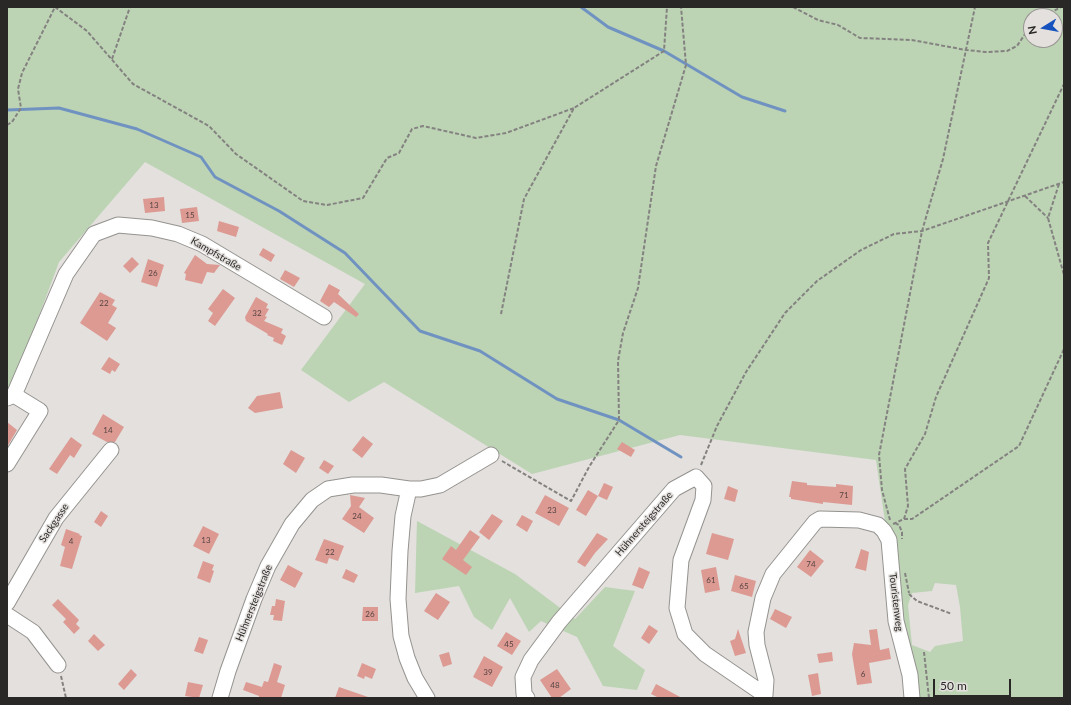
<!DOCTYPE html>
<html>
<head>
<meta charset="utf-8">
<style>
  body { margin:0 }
  #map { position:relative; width:1071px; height:705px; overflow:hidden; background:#e3e0dd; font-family:Lato,sans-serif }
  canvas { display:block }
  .frame { position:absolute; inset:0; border:8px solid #292827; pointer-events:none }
  .north { position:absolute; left:1023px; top:8px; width:40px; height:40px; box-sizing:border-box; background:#e3e0dd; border:1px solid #999694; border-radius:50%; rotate:259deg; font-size:11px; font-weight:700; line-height:16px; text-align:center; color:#292827 }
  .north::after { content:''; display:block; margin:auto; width:14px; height:18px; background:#1652be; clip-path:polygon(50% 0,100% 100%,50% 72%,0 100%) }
  .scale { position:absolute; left:933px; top:679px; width:78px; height:18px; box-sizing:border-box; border:2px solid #292827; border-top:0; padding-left:5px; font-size:12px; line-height:14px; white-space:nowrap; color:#292827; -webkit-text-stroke:3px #e3e0dd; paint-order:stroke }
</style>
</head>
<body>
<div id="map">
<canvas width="1071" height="705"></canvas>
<div class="frame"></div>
<div class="north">N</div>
<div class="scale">50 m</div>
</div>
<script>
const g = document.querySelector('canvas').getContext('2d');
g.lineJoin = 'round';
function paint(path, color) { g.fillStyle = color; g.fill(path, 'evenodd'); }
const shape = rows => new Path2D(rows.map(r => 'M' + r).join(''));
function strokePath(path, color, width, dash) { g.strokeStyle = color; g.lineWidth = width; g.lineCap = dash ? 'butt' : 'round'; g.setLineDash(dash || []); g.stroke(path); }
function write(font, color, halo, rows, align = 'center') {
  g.font = font + ' Lato,sans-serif'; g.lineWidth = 3; g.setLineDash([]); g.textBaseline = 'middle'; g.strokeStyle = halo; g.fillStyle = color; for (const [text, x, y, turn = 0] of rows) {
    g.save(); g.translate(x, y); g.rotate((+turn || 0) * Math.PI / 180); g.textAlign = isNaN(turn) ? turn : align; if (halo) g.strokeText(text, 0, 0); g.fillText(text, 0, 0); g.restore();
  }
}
paint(shape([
  [7,7,1064,7,1064,698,911,698,876,460,680,435,532,474,384,382,349,402,301,370,365,284,145,162,59,262,11,391,7,393],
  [1031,16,1055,16,1055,40,1031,40],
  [935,583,956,585,960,607,963,641,935,646,930,652,912,645,908,605,912,593,932,591],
  [417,521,515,574,575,619,605,587,635,591,613,646,645,670,637,690,603,686,577,637,541,621,529,632,510,598,492,630,474,617,459,586,415,593]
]), '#bcd4b4');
strokePath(shape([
  [581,7,608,27,664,51,742,97,785,111],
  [7,110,59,108,137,129,201,157,215,177,279,211,345,253,420,331,480,351,557,399,619,420,681,457]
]), '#7092c1', 3);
paint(shape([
  [164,197,165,211,145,213,143,199],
  [197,207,199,221,182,223,180,209],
  [219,221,239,227,236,237,217,231],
  [263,248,275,255,271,262,259,255],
  [195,255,207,264,220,265,214,273,207,272,202,284,185,280,186,274,184,273],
  [132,257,139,264,130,273,123,266],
  [148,259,164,265,157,287,141,282],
  [285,270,300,278,294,287,280,279],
  [329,284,340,290,338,294,359,314,356,317,334,302,329,307,320,301],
  [223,289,235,298,215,326,208,321,213,313,208,309],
  [100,292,115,300,112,305,117,308,108,323,116,328,107,341,80,323],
  [256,297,268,304,266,308,269,309,265,316,267,317,264,321,283,329,281,333,286,336,282,345,273,341,274,338,267,335,268,334,246,321,245,317],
  [109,357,120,364,115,372,112,370,110,374,101,369],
  [280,392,283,408,255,413,248,408,257,396],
  [103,414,124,427,115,442,107,442,92,434],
  [7,422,17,430,7,447],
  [363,436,373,444,362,458,352,450],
  [71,437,82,445,74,458,70,455,57,474,49,469],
  [622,442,635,450,631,457,617,449],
  [291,450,305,458,296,473,283,464],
  [324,460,334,466,328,474,319,468],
  [792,481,807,483,807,485,836,487,836,484,853,486,852,505,823,502,823,504,791,499,791,497,789,497],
  [604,483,613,487,607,500,598,496],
  [728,486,738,490,735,502,724,499],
  [588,490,598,496,586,516,576,510],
  [350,495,365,498,359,507,374,518,364,533,342,519,351,506],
  [545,495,569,508,559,526,535,513],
  [101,511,108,516,101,527,94,522],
  [492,514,503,521,489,540,479,532],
  [522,515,533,521,527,532,516,525],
  [203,526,219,534,209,554,193,546],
  [66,529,80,534,79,535,82,536,72,569,60,566,65,547,61,545],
  [470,530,480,537,463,560,472,567,466,575,442,559,451,546,456,550],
  [597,533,608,539,595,553,585,567,577,562],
  [712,533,734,539,728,560,706,554],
  [324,539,344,546,338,561,329,558,327,564,315,560],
  [861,549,869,552,866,571,855,568],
  [810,550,824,561,811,577,797,567],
  [203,561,214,565,212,570,214,571,210,583,197,578],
  [288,565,303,573,295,588,280,580],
  [639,567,650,572,643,589,632,585],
  [716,567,720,590,705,593,701,570],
  [346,569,358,575,354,583,342,578],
  [735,575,756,581,752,597,731,591],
  [436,593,450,602,438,620,424,611],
  [58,599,79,620,76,624,80,628,74,634,63,622,66,619,52,605],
  [276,599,285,601,282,621,273,620,274,615,270,615,272,606,275,606],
  [363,607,378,607,378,621,362,621],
  [775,609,792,617,786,628,770,619],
  [649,625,658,631,649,644,641,638],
  [738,629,746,653,735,656,730,641,735,639],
  [877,629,880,650,889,648,891,659,869,663,872,683,857,685,852,654,854,643,871,645,869,630],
  [506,632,521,641,512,655,497,646],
  [94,634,105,645,98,651,88,641],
  [199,637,208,640,203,654,194,651],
  [449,652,452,664,443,667,439,655],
  [832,652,833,661,819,663,817,654],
  [484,656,503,667,492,687,473,677],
  [274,663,282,666,277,682,285,685,281,698,259,698,259,696,243,690,246,682,262,687,264,681,268,682],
  [362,663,376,669,372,679,365,676,364,679,357,676],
  [131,669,137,675,124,690,118,684],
  [557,669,571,689,559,698,552,698,540,680],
  [818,673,821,694,812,696,808,675],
  [188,682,203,685,199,698,185,696],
  [656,684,682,698,659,698,651,694],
  [339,687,368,697,367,698,335,698]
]), '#dc9a93');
const minor = shape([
  [7,398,14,395,66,274,94,234,118,225,152,228,178,234,202,244,324,317],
  [7,464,40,411,14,395],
  [409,489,421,489,440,485,491,455],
  [7,603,56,518,111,450],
  [7,615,33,632,58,665],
  [220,698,228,671,254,599,268,566,292,524,312,500,328,489,353,485,381,485,409,489,403,516,400,551,398,599,401,636,407,658,415,678,427,698],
  [527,698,524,694,523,677,531,660,559,622,674,489,696,477,704,486,703,500,681,560,677,608,685,634,705,654,765,695,766,680,757,645,756,632,763,598,773,574,815,522,820,519,859,520,878,525,884,531,889,540,896,621,910,675,912,698]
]);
strokePath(minor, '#959390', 17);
strokePath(shape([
  [55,7,87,31,133,84,209,126,236,154,303,201,327,205,363,198,387,158,399,153,412,129,423,126,476,138,506,133,574,108],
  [793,7,818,20,838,25,860,38,912,40,966,50,986,52,1007,51,1017,46,1031,25],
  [1044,16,1061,7],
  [112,59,130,7],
  [7,125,12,122,21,108,18,89,22,73,55,7],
  [1059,184,1048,218,1064,275],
  [1025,196,1048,218],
  [501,314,524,199,574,108,664,51,667,7],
  [502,461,571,501,589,467,619,420,618,361,623,333,638,288,656,166,686,65,681,7],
  [701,465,717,426,746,372,785,313,817,281,861,250,894,234,922,231,1064,182],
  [904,519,912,519,1019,446,1064,349],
  [890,520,882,490,879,455,922,231,943,159,975,7],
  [895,523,899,525,902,532,902,539],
  [893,524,904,519,908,506,905,469,925,434,936,397,989,278,988,243,1064,84],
  [905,573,909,593],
  [909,594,917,601,952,614],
  [924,652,929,698],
  [61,676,66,698]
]), '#848280', 2, [4, 2]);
strokePath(minor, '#fff', 15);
write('8px', '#564442', null, [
  ["13",154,205],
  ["15",190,215],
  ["26",153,273],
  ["22",104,303],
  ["32",257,313],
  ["14",108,430],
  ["71",844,495],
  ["23",552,510],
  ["24",357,516],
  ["13",206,540],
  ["4",71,541],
  ["22",330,552],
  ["74",811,564],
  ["61",711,580],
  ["65",744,586],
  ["26",370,614],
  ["45",509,644],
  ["39",488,672],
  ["6",863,674],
  ["48",555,685]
]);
write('10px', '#292827', '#e3e0dd', [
  ["Kampfstraße",216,254,30],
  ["Sackgasse",54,523,-56],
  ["Hühnersteigstraße",644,524,-49],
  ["Touristenweg",896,602,83],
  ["Hühnersteigstraße",254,603,-68]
]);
</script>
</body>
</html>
